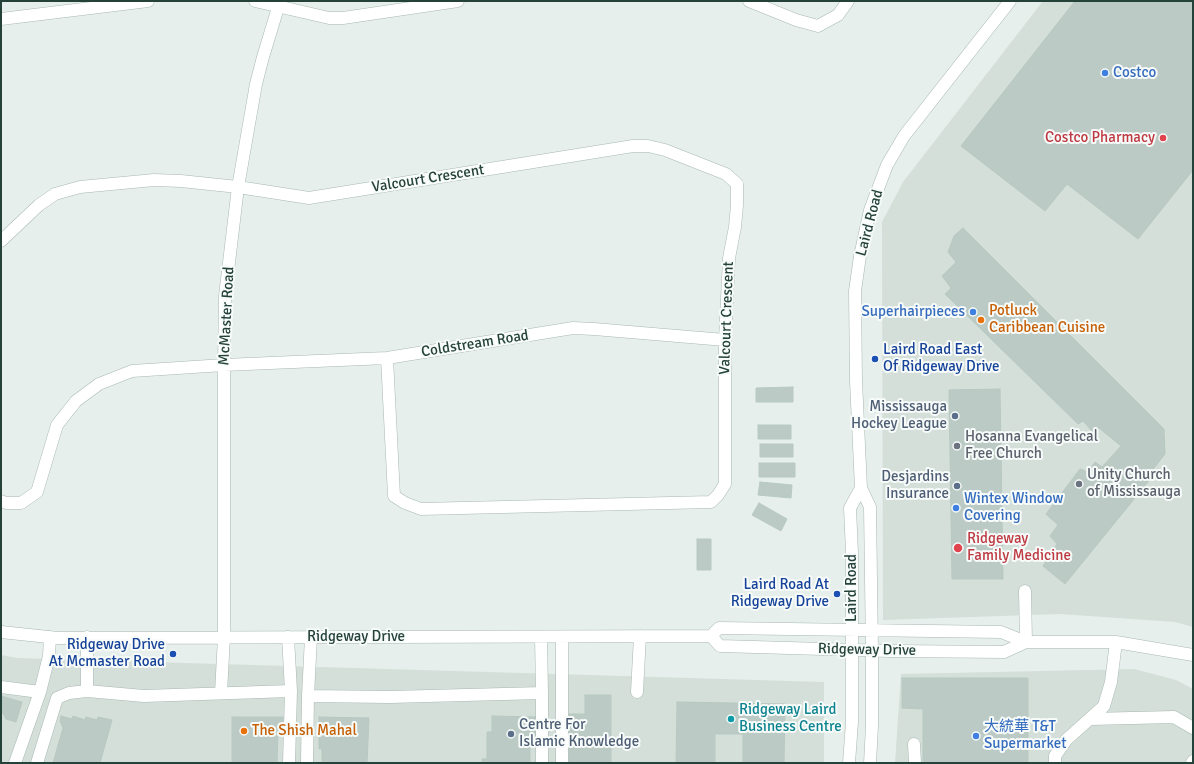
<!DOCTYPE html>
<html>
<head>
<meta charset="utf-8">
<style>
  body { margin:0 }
  #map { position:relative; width:1194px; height:764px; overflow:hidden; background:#e6efeb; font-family:Signika,sans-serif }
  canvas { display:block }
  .frame { position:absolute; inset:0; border:2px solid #24423a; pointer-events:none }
</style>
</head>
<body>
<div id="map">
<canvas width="1194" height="764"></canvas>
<div class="frame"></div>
</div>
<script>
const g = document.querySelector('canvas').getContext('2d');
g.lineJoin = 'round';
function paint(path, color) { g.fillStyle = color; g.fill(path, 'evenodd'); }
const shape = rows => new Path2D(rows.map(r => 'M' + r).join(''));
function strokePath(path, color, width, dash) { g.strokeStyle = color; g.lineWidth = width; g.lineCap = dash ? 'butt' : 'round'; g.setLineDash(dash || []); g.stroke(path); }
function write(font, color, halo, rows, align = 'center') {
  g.font = font + ' Signika,"Noto Sans SC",sans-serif'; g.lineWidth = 4; g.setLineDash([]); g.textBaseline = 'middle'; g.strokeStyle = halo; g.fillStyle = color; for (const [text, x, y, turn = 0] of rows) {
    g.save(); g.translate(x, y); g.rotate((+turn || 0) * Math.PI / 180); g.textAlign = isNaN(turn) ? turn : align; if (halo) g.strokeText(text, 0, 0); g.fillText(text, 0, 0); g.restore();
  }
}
paint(shape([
  [1043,1,1193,1,1193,627,1175,622,1060,614,883,620,882,222,903,182],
  [1,655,17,658,824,682,824,763,1,763],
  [1134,669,1176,680,1193,689,1193,763,895,763,901,674]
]), '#d4dfda');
const building = shape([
  [1075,1,1193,1,1193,170,1138,239,1067,184,1045,211,961,146,1075,1],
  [963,228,1164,429,1165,454,1151,472,1152,477,1065,584,1043,566,1057,544,1050,536,1058,525,1046,514,1080,469,1088,472,1095,462,1102,467,1121,446,1099,428,1093,432,1083,421,1078,424,945,294,951,288,942,276,956,262,948,252,954,236,963,228],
  [793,387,793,402,756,402,756,388,793,387],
  [1000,389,1003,579,952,579,949,390,1000,389],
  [758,425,791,425,791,439,758,439,758,425],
  [760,444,793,444,793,457,760,457,760,444],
  [759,463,795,463,795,477,759,477,759,463],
  [760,482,792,485,791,498,758,495,760,482],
  [759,503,787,519,781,531,752,515,759,503],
  [697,539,711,539,711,570,697,570,697,539],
  [902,678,1028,678,1028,763,923,763,923,709,902,708,902,678],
  [585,695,611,695,611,763,569,763,569,714,585,714,585,695],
  [1,696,22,702,16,722,6,719,3,713,1,714,1,696],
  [677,702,785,704,784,763,743,763,743,734,715,734,715,763,676,763,677,702],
  [61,716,72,719,73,716,85,720,86,717,97,720,98,717,112,720,100,763,53,763,63,728,60,721,61,716],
  [492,716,537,717,537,745,530,746,530,763,482,763,482,759,487,759,487,732,492,732,492,716],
  [232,717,283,717,283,728,278,732,277,763,232,763,232,717],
  [319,717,369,718,367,763,322,763,322,749,319,749,319,717]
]);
paint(building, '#bbcac4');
strokePath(building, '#b8c9c2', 1);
const minor = shape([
  [255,1,329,18,343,18,458,1],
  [749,1,796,20,818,26,838,15,848,1],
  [1,19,148,1],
  [1,241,39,205,55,194,80,187,154,180,181,181,238,187,309,198,633,146,648,146,665,150,726,174,737,184,737,205,735,227,729,258,725,340,725,484,718,495,711,502,421,509,405,503,394,496,387,358],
  [1,501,6,503,21,503,37,492,57,425,76,401,99,384,132,371,224,365,387,358,573,328,594,329,725,340],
  [1025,591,1026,642],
  [1,632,58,638,711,636,719,628,1001,632,1026,642,1116,642,1193,655],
  [711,636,720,646,891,651,1004,652,1026,642],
  [288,637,291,691,289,763],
  [311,637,308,696,390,697,542,693,541,637],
  [1,687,40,692],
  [87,691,87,637],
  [637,692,640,636],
  [221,693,224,637,224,365,225,296,238,187,256,84,263,57,280,1],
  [1090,719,1174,717,1193,728],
  [914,744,915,763],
  [15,763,40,692,49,656,50,637],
  [37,763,57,698,69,693,87,691,144,696,291,691],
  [307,763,308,696],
  [542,763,542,693],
  [562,763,562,637],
  [849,763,852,722,852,553,850,508,861,488],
  [870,763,872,726,872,651,870,507,861,488,856,381,855,291,860,256,870,210,887,165,904,136,1010,1],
  [1055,763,1055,756,1066,740,1104,706,1111,682,1116,642],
  [1192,763,1193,761]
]);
strokePath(minor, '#a8b8b2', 13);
strokePath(minor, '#fff', 12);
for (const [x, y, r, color] of [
  [1105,73,4,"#3f7fe0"],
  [1163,138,4,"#e0444e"],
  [973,312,4,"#3f7fe0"],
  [981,320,4,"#e8710a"],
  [875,359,4,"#1a4fb4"],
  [955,416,4,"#5c6f8a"],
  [957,446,4,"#6b7280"],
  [1079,484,4,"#6b7280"],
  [957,486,4,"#5c6f8a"],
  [956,508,4,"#3f7fe0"],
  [958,548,5,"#e0444e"],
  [837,594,4,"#1a4fb4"],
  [173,654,4,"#1a4fb4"],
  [731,719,4,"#0f9aa8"],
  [244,731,4,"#e8710a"],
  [511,734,4,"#5c6f8a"],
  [976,736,4,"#3f7fe0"]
]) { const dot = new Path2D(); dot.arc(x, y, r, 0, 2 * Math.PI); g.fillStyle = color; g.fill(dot); strokePath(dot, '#f7fbf9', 1.5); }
write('15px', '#366cbe', '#f7fbf9', [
  ["Costco",1113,73],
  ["Superhairpieces",965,312,"right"],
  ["Wintex Window",964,499],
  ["Covering",964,516],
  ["大統華 T&T",984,727],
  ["Supermarket",984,744]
], 'left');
write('15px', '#be3a42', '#f7fbf9', [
  ["Costco Pharmacy",1155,138],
  ["Ridgeway",967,539,"left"],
  ["Family Medicine",967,556,"left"]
], 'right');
write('15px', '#24423a', '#f7fbf9', [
  ["Valcourt Crescent",428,179,-9],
  ["Laird Road",870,223,-75],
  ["McMaster Road",227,316,-87],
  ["Valcourt Crescent",727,318,-88],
  ["Coldstream Road",475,344,-9],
  ["Laird Road",852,588,-90],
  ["Ridgeway Drive",356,637],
  ["Ridgeway Drive",867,650,1]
]);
write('15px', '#c56008', '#f7fbf9', [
  ["Potluck",989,311],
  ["Caribbean Cuisine",989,328],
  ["The Shish Mahal",252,731]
], 'left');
write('15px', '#164399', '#f7fbf9', [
  ["Laird Road East",883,350,"left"],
  ["Of Ridgeway Drive",883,367,"left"],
  ["Laird Road At",829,585],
  ["Ridgeway Drive",829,602],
  ["Ridgeway Drive",165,645],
  ["At Mcmaster Road",165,662]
], 'right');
write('15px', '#4e5e75', '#f7fbf9', [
  ["Mississauga",947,407],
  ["Hockey League",947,424],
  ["Desjardins",949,477],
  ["Insurance",949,494],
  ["Centre For",519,725,"left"],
  ["Islamic Knowledge",519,742,"left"]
], 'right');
write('15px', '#5b616d', '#f7fbf9', [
  ["Hosanna Evangelical",965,437],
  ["Free Church",965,454],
  ["Unity Church",1087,475],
  ["of Mississauga",1087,492]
], 'left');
write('15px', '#0d838f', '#f7fbf9', [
  ["Ridgeway Laird",739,710],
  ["Business Centre",739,727]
], 'left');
</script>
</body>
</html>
